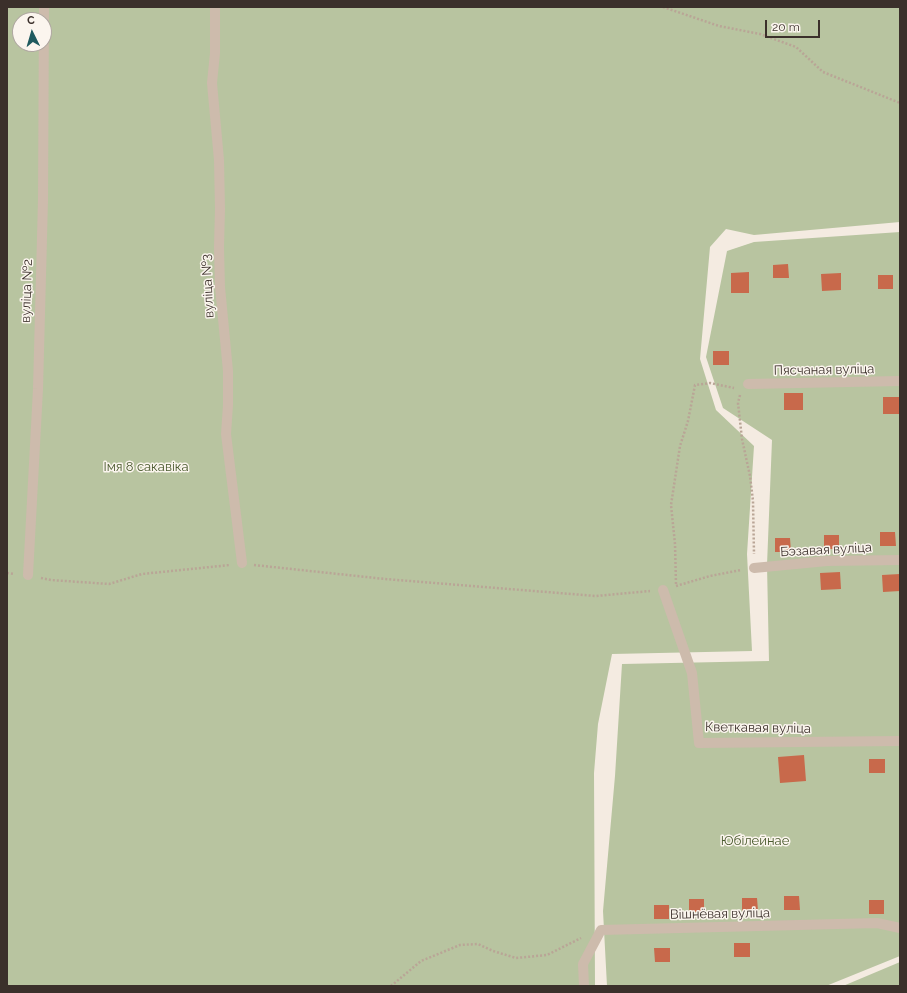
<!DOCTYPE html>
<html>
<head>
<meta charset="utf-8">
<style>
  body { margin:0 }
  #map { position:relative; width:907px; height:993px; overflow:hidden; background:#f4ebe1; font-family:Raleway,sans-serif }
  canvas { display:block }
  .frame { position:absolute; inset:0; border:8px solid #3b302b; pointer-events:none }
  .north { position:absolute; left:12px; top:12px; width:40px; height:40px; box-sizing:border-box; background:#fbf5ee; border:1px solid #aea6a0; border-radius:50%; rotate:355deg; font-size:11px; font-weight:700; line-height:16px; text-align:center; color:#3b302b }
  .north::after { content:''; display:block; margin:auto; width:14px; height:18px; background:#1f5a5e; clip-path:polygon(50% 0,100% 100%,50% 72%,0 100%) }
  .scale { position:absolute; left:765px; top:20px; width:55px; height:18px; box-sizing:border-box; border:2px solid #3b302b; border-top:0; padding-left:5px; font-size:12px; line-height:14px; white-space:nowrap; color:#3b302b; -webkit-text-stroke:3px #fbf5ee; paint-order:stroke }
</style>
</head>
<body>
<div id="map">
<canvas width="907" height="993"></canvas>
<div class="frame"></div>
<div class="north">С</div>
<div class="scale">20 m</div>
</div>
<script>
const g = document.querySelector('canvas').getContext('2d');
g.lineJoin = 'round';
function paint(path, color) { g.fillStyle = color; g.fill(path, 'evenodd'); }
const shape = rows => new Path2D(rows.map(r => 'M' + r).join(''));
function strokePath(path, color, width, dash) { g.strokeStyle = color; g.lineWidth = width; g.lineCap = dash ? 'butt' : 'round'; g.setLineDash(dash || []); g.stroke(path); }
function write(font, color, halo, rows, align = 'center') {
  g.font = font + ' Raleway,sans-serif'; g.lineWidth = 3; g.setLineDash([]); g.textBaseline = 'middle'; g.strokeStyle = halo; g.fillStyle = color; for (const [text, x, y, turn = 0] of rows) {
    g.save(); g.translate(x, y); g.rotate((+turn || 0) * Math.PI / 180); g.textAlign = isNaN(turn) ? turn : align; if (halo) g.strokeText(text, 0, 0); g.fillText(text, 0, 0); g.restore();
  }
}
paint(shape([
  [7,7,900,7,900,222,754,235,726,229,710,247,700,359,716,410,754,446,747,554,752,651,612,654,598,724,594,773,595,986,7,986],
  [20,20,44,20,44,44,20,44],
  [900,232,900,956,826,986,607,986,603,911,615,776,622,664,769,661,767,565,772,440,723,408,706,357,727,251,754,242],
  [900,962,900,986,843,986]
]), '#b8c4a0');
paint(shape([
  [788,264,789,278,773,278,773,265],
  [749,272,749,293,731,293,731,273],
  [841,273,841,290,822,291,821,274],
  [878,275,893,275,893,289,878,289],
  [713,351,729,351,729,365,713,365],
  [784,393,803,393,803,410,784,410],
  [883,397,900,397,900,414,883,414],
  [880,532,895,532,896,546,880,546],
  [824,535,839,535,839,549,824,549],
  [775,538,790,538,791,552,775,552],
  [840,572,841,589,821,590,820,573],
  [900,574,900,591,883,592,882,575],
  [804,755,806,781,780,783,778,757],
  [869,759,885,759,885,773,869,773],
  [784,896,799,896,800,910,784,910],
  [742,898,757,898,758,911,742,911],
  [689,899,704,899,704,912,689,912],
  [869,900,884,900,884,914,869,914],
  [654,905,669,905,669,919,654,919],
  [734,943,750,943,750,957,734,957],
  [654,948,670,948,670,962,655,962]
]), '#c8694b');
strokePath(shape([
  [663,7,719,26,760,34,796,47,823,72,900,103],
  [740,395,738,403,742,439,750,476,753,501,754,554],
  [254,565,385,579,596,596,650,591],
  [7,573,14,574],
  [41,578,51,580,109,584,142,574,230,565],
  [676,584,675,544,671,505,680,446,688,421,695,385,710,383,734,388],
  [676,586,710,576,741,570],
  [7,984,7,986],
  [391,986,421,961,460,945,478,944,493,951,516,958,547,955,581,938]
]), '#b9a596', 2.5, [2, 2]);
strokePath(shape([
  [215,7,215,53,212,83,219,160,220,209,219,247,220,287,228,371,228,405,226,434,242,563],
  [748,384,900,381],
  [754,568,827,561,900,560],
  [28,575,38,389,43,200,44,7],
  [663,590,692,673,699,743,900,741],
  [584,986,583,964,601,930,877,923,900,928]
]), '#cdbbac', 10);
write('13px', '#3b302b', '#fbf5ee', [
  ["вуліца №3",208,286,-93],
  ["вуліца №2",27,291,-88],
  ["Пясчаная вуліца",824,370,-1],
  ["Бэзавая вуліца",826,550,-3],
  ["Кветкавая вуліца",758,728,1],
  ["Вішнёвая вуліца",720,914,-1]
]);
write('13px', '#4a5a2e', '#fbf5ee', [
  ["Імя 8 сакавіка",146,467],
  ["Юбілейнае",755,841]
]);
</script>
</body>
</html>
